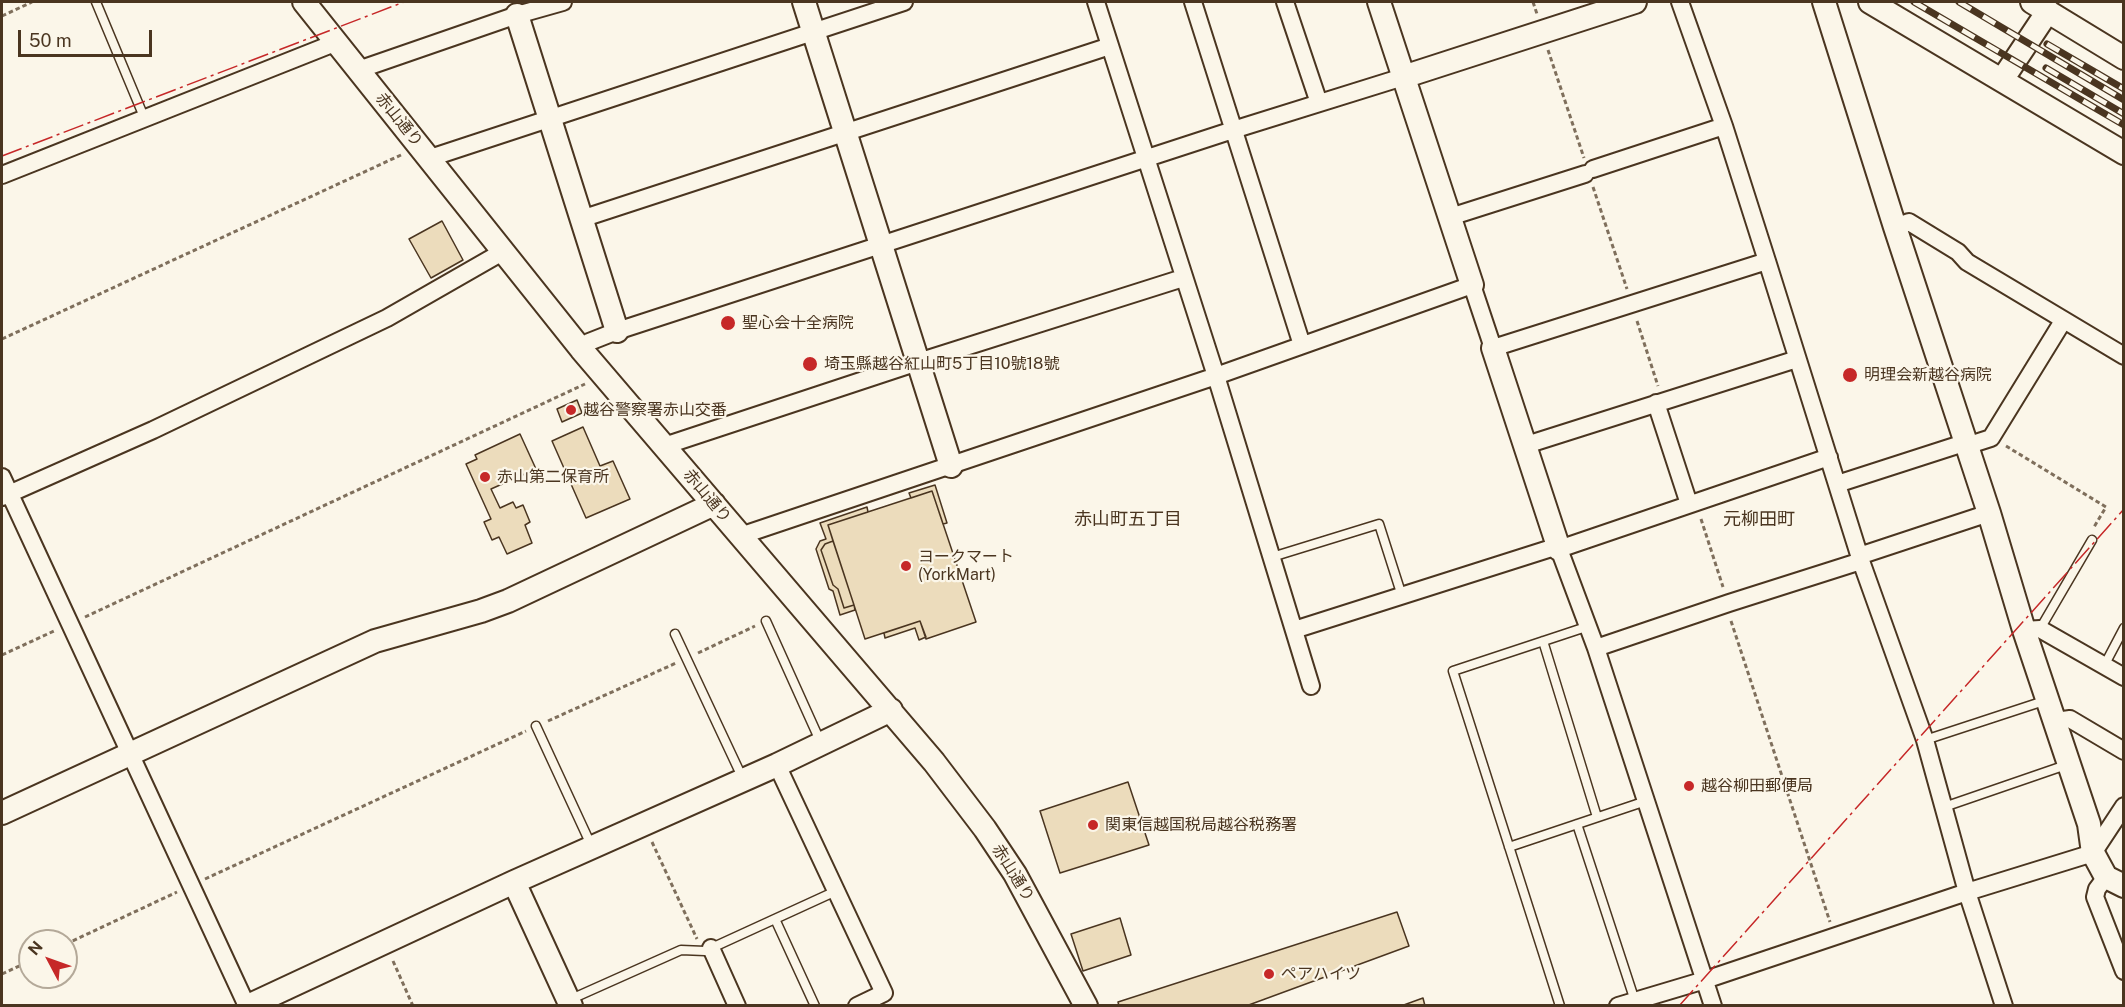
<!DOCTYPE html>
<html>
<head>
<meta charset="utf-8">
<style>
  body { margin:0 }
  #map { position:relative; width:2125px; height:1007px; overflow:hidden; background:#fbf6e9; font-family:"Public Sans",sans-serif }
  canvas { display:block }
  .frame { position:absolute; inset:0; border:3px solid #4a3520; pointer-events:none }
  .north { position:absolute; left:18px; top:929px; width:60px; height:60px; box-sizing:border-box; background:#fbf6e9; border:2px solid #b4a999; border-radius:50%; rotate:311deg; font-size:16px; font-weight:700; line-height:24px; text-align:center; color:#4a3520 }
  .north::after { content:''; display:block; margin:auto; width:21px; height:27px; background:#c62828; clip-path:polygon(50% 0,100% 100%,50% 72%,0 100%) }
  .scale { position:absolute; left:18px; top:30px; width:134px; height:27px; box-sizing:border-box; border:3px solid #4a3520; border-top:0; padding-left:8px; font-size:18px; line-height:21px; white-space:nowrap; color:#4a3520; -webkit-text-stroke:4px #fbf6e9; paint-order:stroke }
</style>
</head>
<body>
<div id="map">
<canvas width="2125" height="1007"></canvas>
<div class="frame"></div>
<div class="north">N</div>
<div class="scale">50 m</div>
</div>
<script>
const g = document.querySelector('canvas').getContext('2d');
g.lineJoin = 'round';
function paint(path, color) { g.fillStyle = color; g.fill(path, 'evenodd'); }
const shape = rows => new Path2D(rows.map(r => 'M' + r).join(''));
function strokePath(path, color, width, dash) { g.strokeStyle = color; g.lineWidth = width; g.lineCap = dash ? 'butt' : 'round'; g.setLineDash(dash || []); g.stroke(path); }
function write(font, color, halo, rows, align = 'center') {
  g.font = font + ' "Public Sans","Noto Sans JP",sans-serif'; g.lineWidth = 4.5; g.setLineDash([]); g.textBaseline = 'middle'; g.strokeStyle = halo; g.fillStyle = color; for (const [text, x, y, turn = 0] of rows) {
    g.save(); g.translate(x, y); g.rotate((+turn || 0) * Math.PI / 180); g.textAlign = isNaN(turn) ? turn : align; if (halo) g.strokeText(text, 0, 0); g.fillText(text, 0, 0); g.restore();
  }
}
const building = shape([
  [442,221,463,260,431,278,409,239,442,221],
  [577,400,582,413,562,422,557,409,577,400],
  [583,427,600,466,613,461,630,499,586,518,552,441,583,427],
  [520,434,536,469,491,489,500,508,513,502,516,508,523,505,530,522,525,525,532,543,507,554,499,537,492,540,484,522,491,519,466,464,477,459,475,455,520,434],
  [935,485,947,523,943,524,932,491,911,498,909,493,935,485],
  [932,491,976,622,926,639,920,621,865,639,828,525,932,491],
  [867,507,868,512,828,525,833,541,825,544,821,550,833,585,838,589,844,608,854,605,855,610,840,615,833,591,829,589,816,549,820,541,826,539,820,523,867,507],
  [833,541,854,605,844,608,838,589,833,585,821,550,825,544,833,541],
  [920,621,926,637,919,640,915,628,885,638,884,633,920,621],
  [1128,782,1149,845,1060,873,1040,811,1128,782],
  [1397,912,1409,946,1246,1006,1119,1006,1118,1002,1397,912],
  [1120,918,1131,955,1083,971,1071,934,1120,918],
  [1423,998,1425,1006,1401,1006,1423,998]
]);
paint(building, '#ecdcbc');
strokePath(building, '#4a3520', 1.5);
const lane = shape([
  [96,2,144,117],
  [1272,557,1379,524,1402,596],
  [766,621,821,743],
  [2040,629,2092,540],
  [675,634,743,779],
  [1543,641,1597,817],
  [2104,666,2124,628],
  [536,726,592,847],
  [1925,740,2047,700],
  [1944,807,2069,764],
  [1577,824,1635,1001],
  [1509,847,1646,801],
  [775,919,815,1006],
  [569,1000,681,950,705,951,836,891],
  [1560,1006,1453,671,1589,626]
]);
const street = shape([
  [1096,2,1216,376,1311,686],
  [1193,2,1302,345],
  [1285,2,1319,103],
  [1680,2,1724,126,1767,261],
  [358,70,517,15,563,2],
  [430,158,904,2],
  [1593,169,1724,126],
  [2,175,337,42],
  [1450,217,1585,174],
  [581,219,1110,46],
  [1895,227,1909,222,1958,252,1967,262,2124,356],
  [581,349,589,342,617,331,1233,130,1403,77],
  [1656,403,1689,504],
  [664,446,918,362,1183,278],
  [1523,446,1797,359],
  [1966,446,1991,438,2063,321],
  [2,477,247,1006],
  [1837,484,1964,443],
  [2,497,153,430,387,318,504,251],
  [740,536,1216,376,1472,285,1493,348,1767,261,1861,561,1925,740,1967,892,2004,1006],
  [1859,556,1989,513],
  [1294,630,1558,546],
  [2024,630,2040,629,2124,677],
  [1596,648,1729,603,1861,561],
  [2056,721,2070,719,2124,751],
  [777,765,884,993,857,1006],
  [2106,877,2097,889,2095,897,2124,971],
  [711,948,737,1006],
  [1618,1006,1705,980,1967,892,2093,853,2124,806],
  [1713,1006,1596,648,1559,549,1829,457]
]);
const secondary = shape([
  [304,2,581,349,934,762,985,829,1015,874,1086,1006],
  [804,2,951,466],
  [1379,2,1472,285],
  [1824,2,1895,227,1989,513,2024,630,2089,824,2093,853,2106,877,2124,886],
  [1870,2,2124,153],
  [2032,2,2124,58],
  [517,15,617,331],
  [1403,77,1635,2],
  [2002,80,2048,11],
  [1493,348,1559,549],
  [2,813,375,641,481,611,508,601,714,504],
  [514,882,571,1006],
  [248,1006,514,882,777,765,891,710]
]);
strokePath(lane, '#4a3520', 11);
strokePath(street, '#4a3520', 20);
strokePath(secondary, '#4a3520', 26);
strokePath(shape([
  [1533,2,1537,14],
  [2,16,32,2],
  [1548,50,1584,158],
  [1593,187,1627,289],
  [1637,321,1658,386],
  [2,339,401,155],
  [2006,446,2106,507,2094,527],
  [1701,519,1723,587],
  [85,617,585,384],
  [1731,621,1830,922],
  [698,653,755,626],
  [2,655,54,631],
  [548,721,676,663],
  [652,842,697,939],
  [205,879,526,731],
  [66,944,177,892],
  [393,961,413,1006],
  [2,974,30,961]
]), '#7f6f5c', 3, [4.5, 3]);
strokePath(lane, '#fbf6e9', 8);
strokePath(street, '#fbf6e9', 16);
strokePath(secondary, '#fbf6e9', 22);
const rail = shape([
  [1914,2,2124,125],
  [1959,2,2124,100],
  [2047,44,2124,89],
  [2046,68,2124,114]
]);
strokePath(rail, '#4a3520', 7);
strokePath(rail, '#fbf6e9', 4.5, [14]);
strokePath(shape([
  [2,156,404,2],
  [1679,1006,2124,509]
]), '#c62828', 1.5, [21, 4.5, 3, 4.5]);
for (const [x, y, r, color] of [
  [728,323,8,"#c62828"],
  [810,364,8,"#c62828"],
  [1850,375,8,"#c62828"],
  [571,410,6,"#c62828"],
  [485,477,6,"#c62828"],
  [906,566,6,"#c62828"],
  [1689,786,6,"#c62828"],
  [1093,825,6,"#c62828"],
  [1269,974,6,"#c62828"]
]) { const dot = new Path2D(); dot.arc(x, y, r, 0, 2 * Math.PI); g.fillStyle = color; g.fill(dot); strokePath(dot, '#fbf6e9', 2); }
write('16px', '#4a3520', '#fbf6e9', [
  ["赤山通り",399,120,51],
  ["赤山通り",707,496,50],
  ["赤山通り",1013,873,58]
]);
write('16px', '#4a3520', '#fbf6e9', [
  ["聖心会十全病院",742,323],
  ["埼玉縣越谷紅山町5丁目10號18號",824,364],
  ["明理会新越谷病院",1864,375],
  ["越谷警察署赤山交番",583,410],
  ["赤山第二保育所",497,477],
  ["ヨークマート",918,557],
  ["(YorkMart)",918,575],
  ["越谷柳田郵便局",1701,786],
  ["関東信越国税局越谷税務署",1105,825],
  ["ペアハイツ",1281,974]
], 'left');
write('18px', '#4a3520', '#fbf6e9', [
  ["赤山町五丁目",1128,519],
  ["元柳田町",1759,519]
]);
</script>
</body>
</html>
